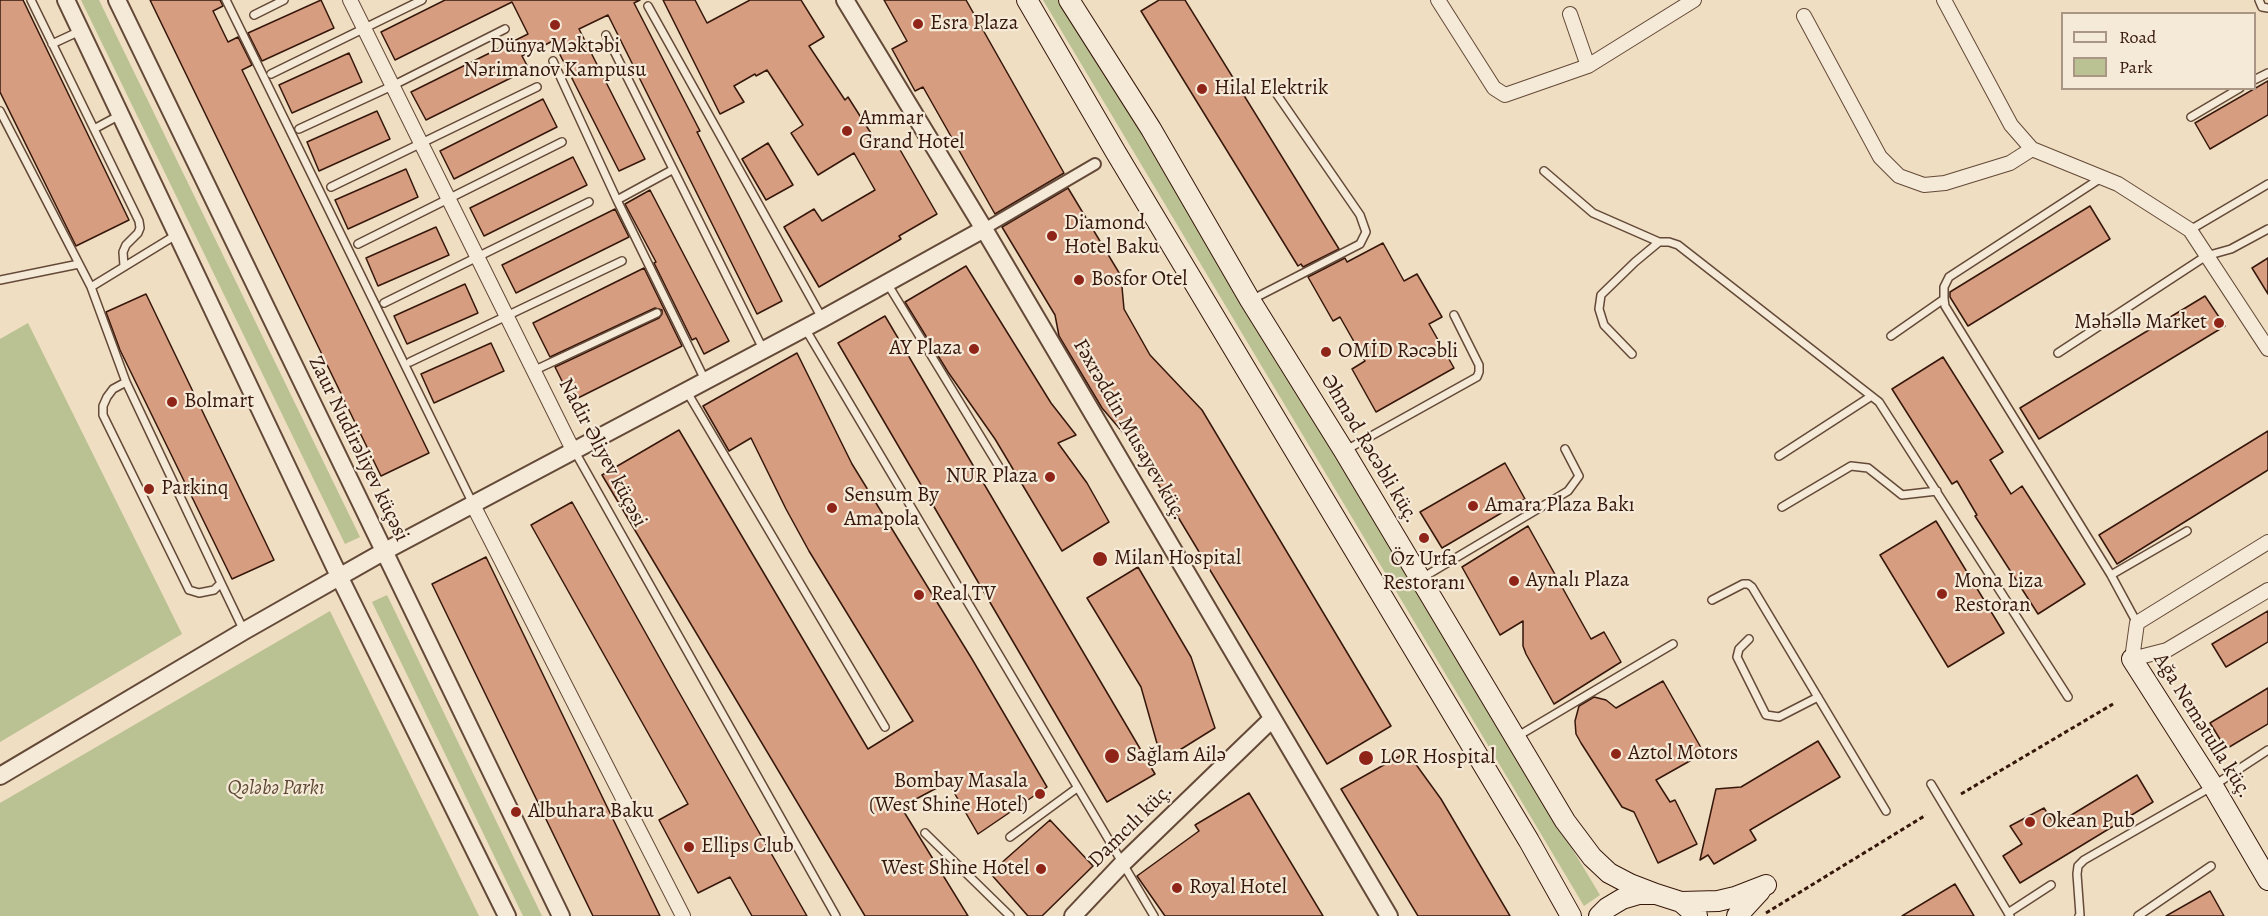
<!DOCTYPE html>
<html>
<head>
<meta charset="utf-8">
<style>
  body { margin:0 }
  #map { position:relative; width:2268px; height:916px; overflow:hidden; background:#efdec1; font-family:Alegreya,serif }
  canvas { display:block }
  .legend { position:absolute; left:2061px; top:12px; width:195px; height:78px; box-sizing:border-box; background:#f5ead7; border:2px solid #a99685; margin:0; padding:8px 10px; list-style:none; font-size:18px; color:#36170b }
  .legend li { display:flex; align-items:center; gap:12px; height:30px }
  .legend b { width:30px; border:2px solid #a99685 }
</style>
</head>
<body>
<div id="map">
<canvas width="2268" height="916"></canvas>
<ul class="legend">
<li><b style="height:8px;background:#f5ead7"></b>Road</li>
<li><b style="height:16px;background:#bac192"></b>Park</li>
</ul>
</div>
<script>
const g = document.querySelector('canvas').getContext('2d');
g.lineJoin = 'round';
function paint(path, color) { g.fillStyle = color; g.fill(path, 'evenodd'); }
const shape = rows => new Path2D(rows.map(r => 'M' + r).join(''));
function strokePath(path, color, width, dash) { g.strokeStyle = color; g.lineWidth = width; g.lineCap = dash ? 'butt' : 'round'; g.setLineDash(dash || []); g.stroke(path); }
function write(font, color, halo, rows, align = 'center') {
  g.font = font + ' Alegreya,serif'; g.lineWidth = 4.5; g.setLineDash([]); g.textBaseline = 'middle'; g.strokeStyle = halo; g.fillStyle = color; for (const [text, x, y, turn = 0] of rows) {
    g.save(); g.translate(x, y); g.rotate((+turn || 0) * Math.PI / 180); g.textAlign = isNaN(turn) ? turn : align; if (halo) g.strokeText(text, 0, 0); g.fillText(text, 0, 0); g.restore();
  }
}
paint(shape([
  [81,0,99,0,360,537,345,544],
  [1043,0,1061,0,1600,895,1584,906],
  [28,323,182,634,0,742,0,339],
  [387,595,542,916,523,916,372,602],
  [330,611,479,916,0,916,0,803]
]), '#bac192');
const building = shape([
  [0,0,23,0,129,220,76,246,0,92,0,0],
  [150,0,220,0,223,6,213,11,228,42,238,37,252,65,242,70,429,453,381,476,150,0],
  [321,0,334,28,262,61,248,33,321,0],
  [445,0,640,0,634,3,700,131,697,132,782,301,757,314,608,15,579,29,645,159,619,171,553,41,522,56,529,69,426,120,411,92,528,34,512,2,395,60,381,32,445,0],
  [663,0,695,0,707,23,750,0,801,0,824,37,809,46,845,100,848,97,881,149,895,141,937,214,899,236,901,239,819,287,784,227,814,209,822,221,875,190,854,153,818,175,791,133,803,125,767,70,756,76,755,74,734,86,744,102,720,114,663,0],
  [884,0,966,0,1064,173,995,214,923,87,915,91,892,49,907,41,884,0],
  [1159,0,1185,0,1339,249,1303,267,1301,264,1298,266,1141,11,1159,0],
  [349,53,362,82,292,113,279,85,349,53],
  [2268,81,2268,115,2210,149,2195,123,2268,81],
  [543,99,557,127,454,179,440,151,543,99],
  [377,111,390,139,319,171,307,142,377,111],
  [768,143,793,185,766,200,742,159,768,143],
  [573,157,587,185,484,236,470,208,573,157],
  [406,169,418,197,348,229,335,200,406,169],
  [1068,188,1121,276,1124,309,1150,355,1202,410,1391,726,1327,764,1137,449,1102,408,1059,336,1055,315,1002,227,1068,188],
  [650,190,729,341,704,354,696,338,692,340,654,263,656,262,625,204,650,190],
  [2090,206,2110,239,1968,326,1950,297,1950,292,2090,206],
  [615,209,629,237,516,293,502,265,615,209],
  [436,227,449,255,378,286,366,258,436,227],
  [1383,243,1404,281,1417,274,1442,317,1429,324,1454,368,1376,412,1352,369,1365,361,1340,317,1333,321,1308,277,1345,258,1347,262,1383,243],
  [2268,258,2268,294,2252,268,2268,258],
  [966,266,1051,403,1076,435,1058,443,1087,483,1109,522,1062,551,995,439,948,372,905,302,966,266],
  [644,268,682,346,572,401,555,367,659,318,662,314,662,310,655,308,550,357,533,323,644,268],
  [465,284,478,313,407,344,394,316,465,284],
  [146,294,274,560,232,579,120,350,106,312,146,294],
  [2205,296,2225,326,2039,439,2020,408,2205,296],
  [885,316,1155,774,1107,802,838,343,885,316],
  [491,343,504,371,434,403,421,374,491,343],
  [797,353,852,464,972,659,1047,787,978,834,948,782,901,807,968,916,865,916,602,475,679,430,868,749,913,721,809,551,786,509,751,438,729,451,703,406,797,353],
  [1943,357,2003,452,1990,460,2011,494,2022,486,2085,584,2038,614,1975,516,1977,515,1957,481,1952,484,1892,389,1943,357],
  [2268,431,2268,470,2117,564,2099,535,2268,431],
  [1505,463,1525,499,1442,548,1420,512,1505,463],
  [572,502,676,687,807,916,752,916,730,877,698,893,659,820,688,804,531,525,572,502],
  [1936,521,2004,633,1948,667,1880,555,1936,521],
  [1528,526,1591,639,1604,632,1621,662,1554,704,1526,654,1523,646,1523,621,1500,635,1462,567,1528,526],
  [486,557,660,916,593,916,432,584,486,557],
  [1138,567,1191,657,1215,728,1162,761,1141,687,1087,598,1138,567],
  [2268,611,2268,642,2226,667,2212,644,2268,611],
  [1663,681,1704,753,1656,780,1670,802,1675,800,1697,844,1658,863,1634,812,1622,807,1581,743,1576,734,1575,721,1579,706,1594,697,1606,700,1616,708,1663,681],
  [2268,688,2268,724,2226,749,2210,723,2268,688],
  [1818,741,1840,777,1750,830,1756,840,1714,864,1708,855,1700,860,1716,789,1741,787,1818,741],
  [1407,752,1441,799,1510,916,1418,916,1341,789,1407,752],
  [2137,775,2153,802,2020,883,2003,856,2022,844,2010,826,2044,808,2055,825,2137,775],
  [1249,793,1323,916,1165,916,1137,876,1199,831,1195,825,1249,793],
  [1050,820,1093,866,1042,916,1028,916,990,873,1050,820],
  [1955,884,1974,916,1902,916,1955,884],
  [2210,891,2224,916,2166,916,2210,891]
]);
paint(building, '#d79d80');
strokePath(building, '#36170b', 1.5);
const service = shape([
  [31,0,139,221,140,228,138,233,126,245,123,252,124,266],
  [226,0,473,504],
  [2259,0,2262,7,2268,8],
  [648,6,822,318],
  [254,15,284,0],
  [606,35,763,349],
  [52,44,80,31],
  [553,61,617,200],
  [271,74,422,0],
  [2254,80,2268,73],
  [0,111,91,287,126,382,221,583,214,590,199,593,189,590,103,415,103,406,107,397,113,389,126,382],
  [2191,117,2240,88],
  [94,129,120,115],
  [299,129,392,86,505,29],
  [672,170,617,200,705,380],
  [1544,171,1593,213,1659,242],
  [2101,178,1949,277,1944,287,1944,299,1945,306,2111,575,2137,623],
  [331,187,537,87],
  [2190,230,2268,184],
  [358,244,562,142],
  [0,280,79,264],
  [887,283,1001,470],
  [91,287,176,235],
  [1253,299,1360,244,1366,232,1360,215,1269,83],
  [384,303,589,202],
  [806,330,1154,916],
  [1891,336,1944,299],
  [2058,353,2206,256,2231,249,2268,229],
  [1632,354,1604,325,1599,309,1601,295,1635,262,1659,242,1669,242,1678,245,1879,402,2068,697],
  [410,362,622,261],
  [533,371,657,313],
  [687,392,885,727],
  [574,450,836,916],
  [1346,450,1477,377,1479,372,1479,365,1454,315],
  [1779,456,1870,397],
  [1782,507,1851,466,1868,468,1902,495,1937,491],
  [2111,575,2187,531],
  [1422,578,1568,491,1579,476,1565,449],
  [221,583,244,631],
  [1712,600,1743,584,1748,584,1752,587,1886,811],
  [1749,639,1739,649,1737,657,1766,715,1779,717,1818,697],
  [1518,736,1673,644],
  [1931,784,2010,916],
  [925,833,1010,916],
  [1010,837,1077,788],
  [2008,913,2051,885],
  [2079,916,2080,915,2077,874,2078,866,2084,860,2213,786,2268,750],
  [2138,916,2211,866]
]);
const pedestrian = shape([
  [984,229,1095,164]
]);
const minor = shape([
  [350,0,573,450],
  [1438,0,1494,88,1505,95,1588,66,1694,0],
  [1944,0,2011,125,2032,149,2118,184,2190,230,2268,349],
  [1570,14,1588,66],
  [1804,16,1880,157,1899,176,1924,185,1945,183,2010,163,2032,149],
  [473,505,683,916],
  [2268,542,2137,623,2132,659,2167,650,2268,590]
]);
const tertiary = shape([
  [66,0,339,576,507,916],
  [117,0,561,916],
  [845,0,984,229,1389,916],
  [0,776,244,631,383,552,822,319,984,229],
  [1073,916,1122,864,1272,719]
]);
const secondary = shape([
  [1027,0,1115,151,1529,841,1571,916],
  [1069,0,1151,129,1250,300,1344,451,1565,821,1592,857,1609,873,1630,884,1656,894],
  [2132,659,2213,786,2268,880],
  [1681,902,1718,901,1735,897,1766,885],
  [1599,916,1607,908,1622,899,1639,894,1656,894,1681,902,1697,916],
  [1737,916,1760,891]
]);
strokePath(service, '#644938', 10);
strokePath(pedestrian, '#644938', 14);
strokePath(minor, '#644938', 16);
strokePath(tertiary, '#644938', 20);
strokePath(secondary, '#36170b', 22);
strokePath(shape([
  [1961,794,2113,704],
  [1766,913,1926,815]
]), '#36170b', 3, [4.5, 3]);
strokePath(service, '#f5ead7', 7);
strokePath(pedestrian, '#f5ead7', 10);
strokePath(minor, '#f5ead7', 14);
strokePath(tertiary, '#f5ead7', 16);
strokePath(secondary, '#f5ead7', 20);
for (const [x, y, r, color] of [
  [918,24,6,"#8f2418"],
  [555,25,6,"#8f2418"],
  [1202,89,6,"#8f2418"],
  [847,131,6,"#8f2418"],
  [1052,236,6,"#8f2418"],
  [1079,280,6,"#8f2418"],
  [2219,323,6,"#8f2418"],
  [974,349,6,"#8f2418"],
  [1326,352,6,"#8f2418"],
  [172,402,6,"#8f2418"],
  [1050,477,6,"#8f2418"],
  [149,489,6,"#8f2418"],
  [1473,506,6,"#8f2418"],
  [832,508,6,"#8f2418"],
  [1424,538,6,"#8f2418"],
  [1100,559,8,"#8f2418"],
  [1514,581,6,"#8f2418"],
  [1942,594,6,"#8f2418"],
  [919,595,6,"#8f2418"],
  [1616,754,6,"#8f2418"],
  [1112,756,8,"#8f2418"],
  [1366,758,8,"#8f2418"],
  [1040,794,6,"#8f2418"],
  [516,812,6,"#8f2418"],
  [2030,822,6,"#8f2418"],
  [689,847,6,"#8f2418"],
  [1041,869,6,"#8f2418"],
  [1177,888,6,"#8f2418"]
]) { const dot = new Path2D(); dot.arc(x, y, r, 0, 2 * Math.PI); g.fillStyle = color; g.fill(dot); strokePath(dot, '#f5ead7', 2); }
write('21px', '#36170b', '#f5ead7', [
  ["Esra Plaza",930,24],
  ["Dünya Məktəbi",555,47,"center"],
  ["Nərimanov Kampusu",555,71,"center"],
  ["Hilal Elektrik",1214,89],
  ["Ammar",859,119],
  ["Grand Hotel",859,143],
  ["Diamond",1064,224],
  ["Hotel Baku",1064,248],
  ["Bosfor Otel",1091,280],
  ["Məhəllə Market",2207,323,"right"],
  ["AY Plaza",962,349,"right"],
  ["OMİD Rəcəbli",1338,352],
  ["Bolmart",184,402],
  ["NUR Plaza",1038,477,"right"],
  ["Parkinq",161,489],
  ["Sensum By",844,496],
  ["Amapola",844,520],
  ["Amara Plaza Bakı",1485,506],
  ["Milan Hospital",1114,559],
  ["Öz Urfa",1424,560,"center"],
  ["Restoranı",1424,584,"center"],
  ["Aynalı Plaza",1526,581],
  ["Mona Liza",1954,582],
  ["Restoran",1954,606],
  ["Real TV",931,595],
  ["Aztol Motors",1628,754],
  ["Sağlam Ailə",1126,756],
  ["LOR Hospital",1380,758],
  ["Bombay Masala",1028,782,"right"],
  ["(West Shine Hotel)",1028,806,"right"],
  ["Albuhara Baku",528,812],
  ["Okean Pub",2042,822],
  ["Ellips Club",701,847],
  ["West Shine Hotel",1029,869,"right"],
  ["Royal Hotel",1189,888]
], 'left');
write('21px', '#36170b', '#f5ead7', [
  ["Fəxrəddin Musayev küç.",1129,430,60],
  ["Zaur Nudirəliyev küçəsi",358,449,64],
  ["Əhməd Rəcəbli küç.",1369,449,59],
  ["Nadir Əliyev küçəsi",602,453,62],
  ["Ağa Nemətulla küç.",2202,726,58],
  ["Damcılı küç.",1131,826,-45]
]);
write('italic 21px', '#5e4a34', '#f5ead7', [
  ["Qələbə Parkı",276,789]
]);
</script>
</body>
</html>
